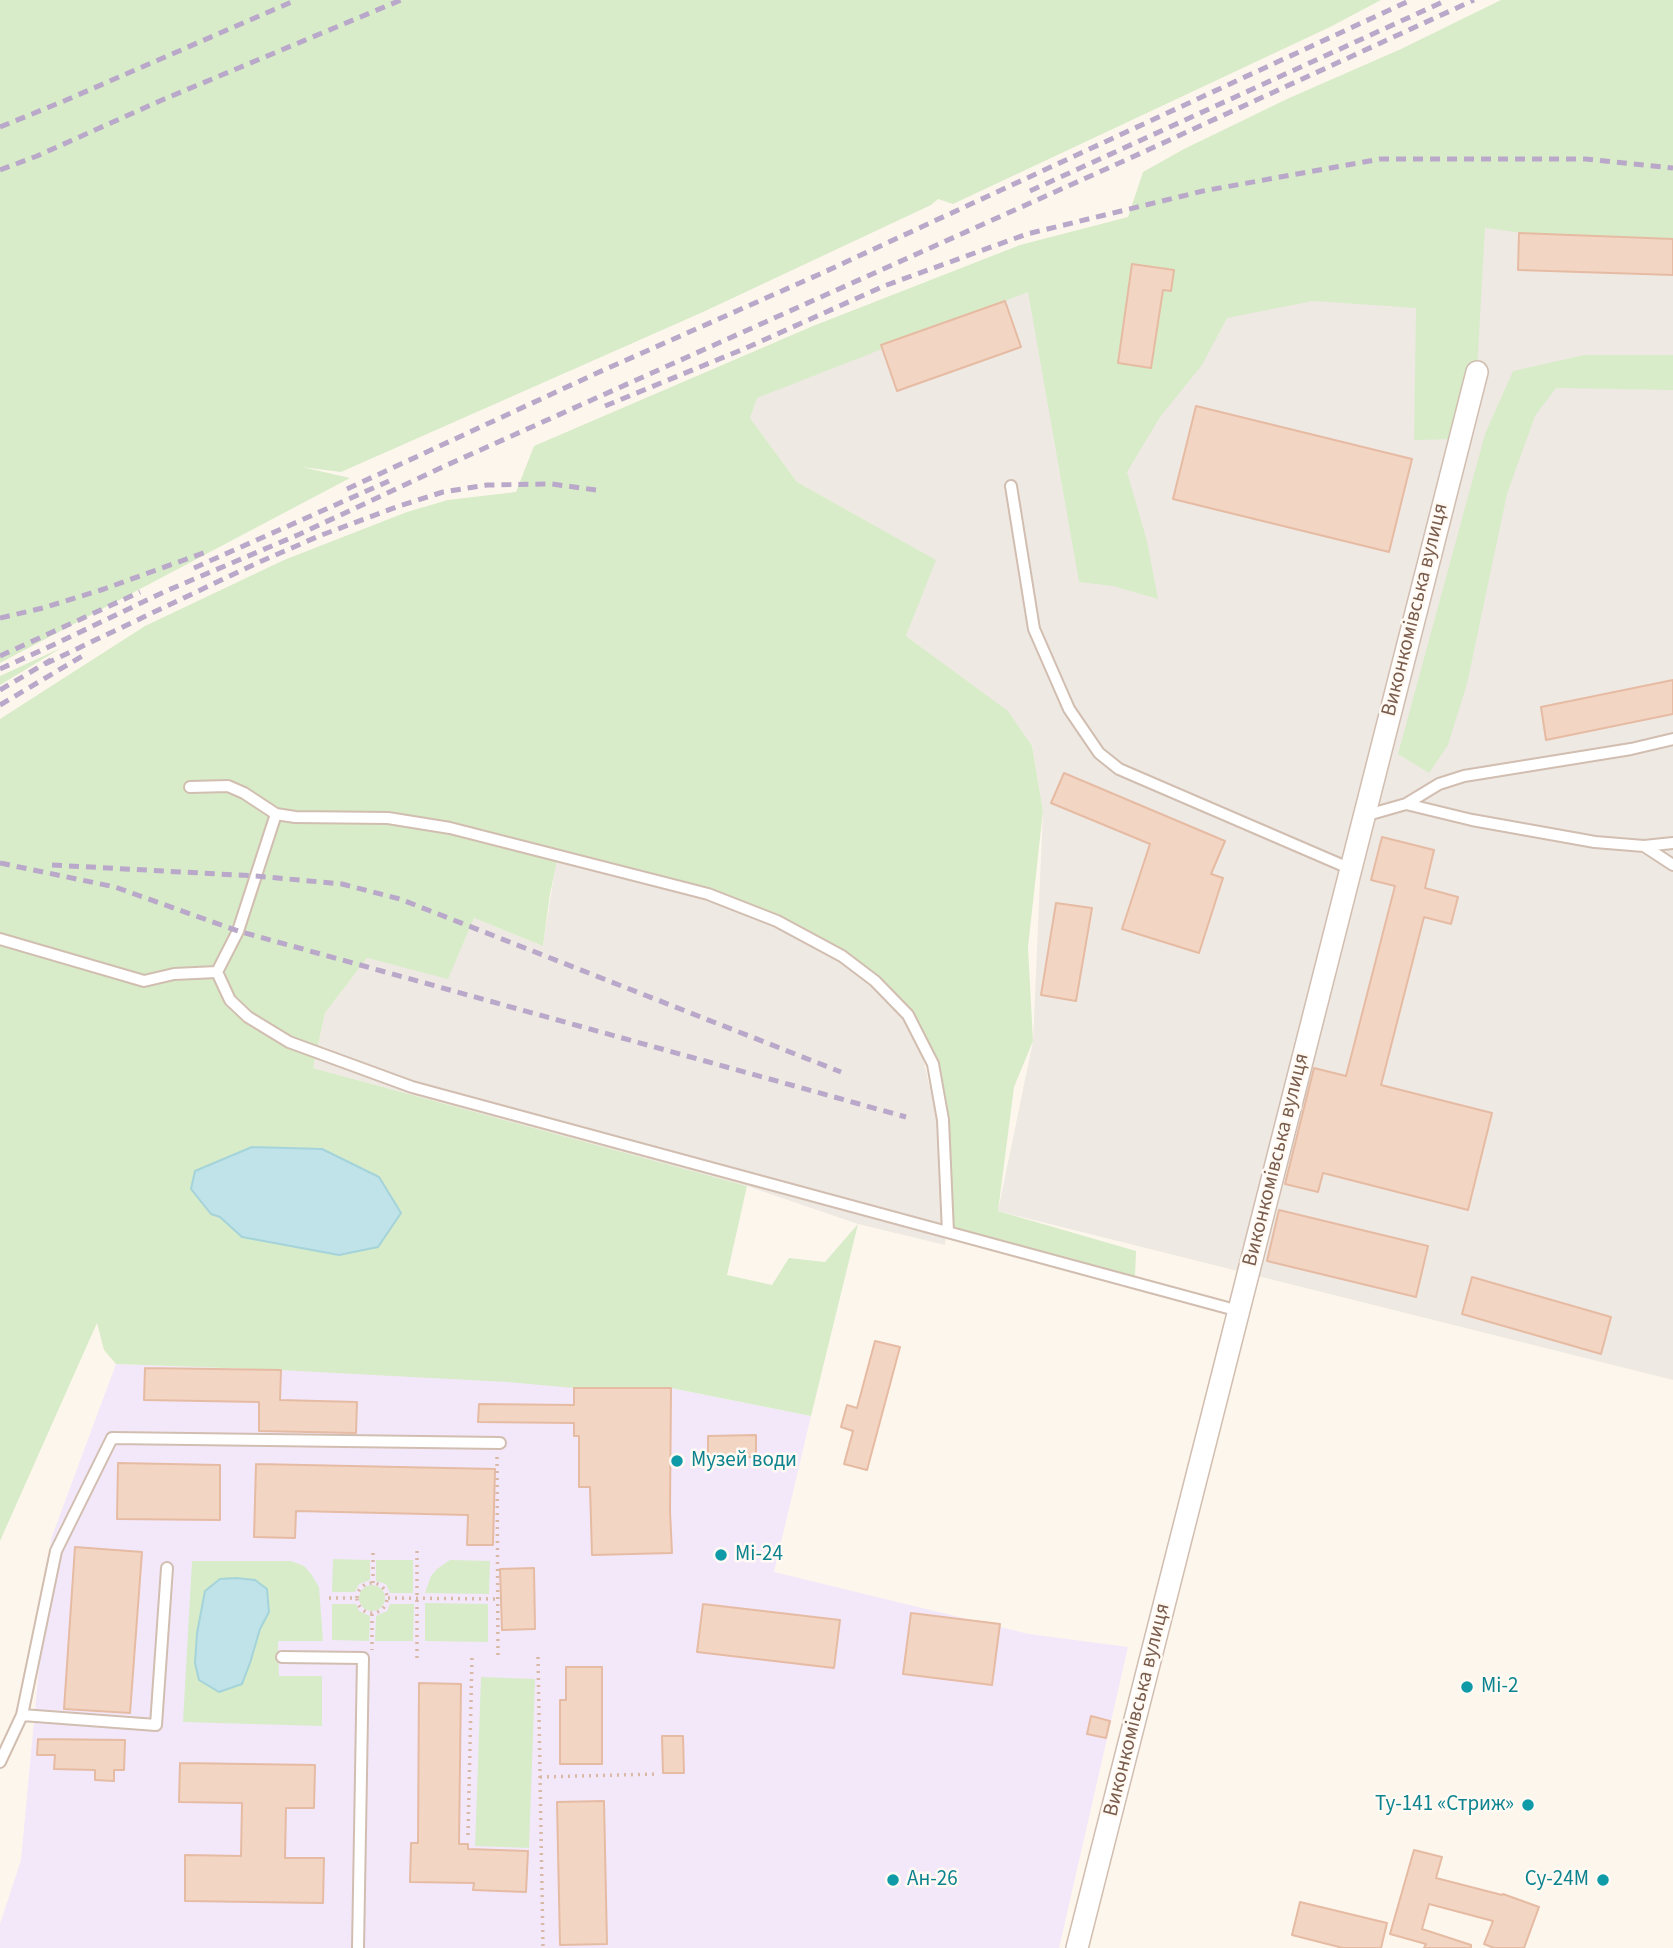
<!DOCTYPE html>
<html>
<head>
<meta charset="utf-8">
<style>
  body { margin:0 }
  canvas { display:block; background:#fdf6ec }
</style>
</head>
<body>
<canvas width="1673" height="1948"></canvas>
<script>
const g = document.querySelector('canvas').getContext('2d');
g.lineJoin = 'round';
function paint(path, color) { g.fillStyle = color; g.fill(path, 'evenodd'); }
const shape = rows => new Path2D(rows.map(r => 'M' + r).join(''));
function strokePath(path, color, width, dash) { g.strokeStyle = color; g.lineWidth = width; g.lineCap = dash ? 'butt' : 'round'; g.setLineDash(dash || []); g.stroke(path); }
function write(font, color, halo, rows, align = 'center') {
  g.font = font + ' "Source Sans 3",sans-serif'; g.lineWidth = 5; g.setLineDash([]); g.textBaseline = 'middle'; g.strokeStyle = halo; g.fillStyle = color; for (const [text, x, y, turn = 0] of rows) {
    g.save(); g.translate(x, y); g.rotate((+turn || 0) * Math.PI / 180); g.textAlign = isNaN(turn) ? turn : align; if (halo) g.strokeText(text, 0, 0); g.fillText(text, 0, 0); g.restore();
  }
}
paint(shape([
  [1673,212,1673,1380,998,1211,1033,1041,1043,811,1032,746,1007,711,906,636,935,560,797,482,750,418,757,397,1125,242],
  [557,855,677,886,809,938,875,981,916,1030,938,1121,947,1226,945,1245,858,1224,747,1186,313,1068,325,1013,367,958,448,978,474,918,543,946]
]), '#efe9e4');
paint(shape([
  [116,1364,281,1370,671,1388,811,1416,774,1572,1029,1634,1128,1647,1059,1948,0,1948,0,1924,21,1860,51,1539]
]), '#f3e8fa');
paint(shape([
  [0,0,1381,0,1330,27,953,204,938,199,931,205,703,312,341,472,302,467,350,478,0,663],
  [1501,0,1673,0,1673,239,1531,234,1485,228,1477,372,1460,439,1414,440,1416,308,1313,301,1227,318,1202,365,1160,417,1127,472,1147,541,1158,599,1113,586,1079,582,1028,292,757,398,750,418,797,482,936,560,906,636,1008,711,1032,746,1043,811,1028,947,1033,1041,1014,1087,998,1211,1136,1251,1135,1277,1008,1243,948,1232,943,1120,916,1030,881,987,809,938,729,902,558,856,550,894,543,946,474,918,448,979,367,958,325,1013,313,1068,747,1186,727,1275,772,1285,789,1258,825,1262,858,1224,811,1416,671,1388,574,1388,507,1382,279,1370,116,1364,104,1350,97,1323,0,1541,0,719,145,626,284,560,407,512,448,500,516,492,534,446,813,326,1020,245,1128,217,1143,172,1184,149,1287,99,1401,49],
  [1584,355,1673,355,1673,390,1556,388,1535,416,1507,494,1467,684,1448,745,1429,773,1398,754,1485,434,1513,371],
  [61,648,0,685,0,676],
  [333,1559,370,1560,370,1580,359,1584,355,1592,332,1592],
  [376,1560,413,1560,413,1593,390,1593,386,1584,376,1581],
  [450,1560,490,1561,489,1594,425,1593,431,1576,437,1569],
  [192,1561,291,1561,304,1566,311,1574,319,1587,323,1641,278,1641,279,1676,322,1676,322,1726,183,1722],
  '359 1598a13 13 0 1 1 26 0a13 13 0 1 1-26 0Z',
  [425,1603,488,1604,488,1642,425,1641],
  [332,1604,356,1604,359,1611,370,1616,369,1641,332,1640],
  [390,1604,414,1604,413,1641,375,1641,376,1616,387,1611],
  [481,1677,535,1679,529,1848,475,1846]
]), '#d8ecc9');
const water = shape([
  [252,1147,322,1149,379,1177,401,1213,378,1247,339,1255,242,1237,220,1217,211,1214,191,1189,195,1171,252,1147],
  [236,1578,255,1580,267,1589,269,1612,260,1629,250,1663,242,1684,219,1692,199,1680,195,1663,197,1633,205,1591,220,1579,236,1578]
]);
paint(water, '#bfe3e8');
strokePath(water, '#a5d3da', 2);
const building = shape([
  [1519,233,1673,239,1673,275,1518,270,1519,233],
  [1132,264,1174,270,1171,291,1163,290,1151,368,1118,363,1132,264],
  [1005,301,1021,347,897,391,881,345,1005,301],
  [1196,406,1412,459,1389,552,1173,499,1196,406],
  [1673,680,1673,714,1546,740,1541,707,1673,680],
  [1064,773,1225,841,1211,874,1223,878,1199,953,1122,929,1150,844,1051,803,1064,773],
  [1382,837,1434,850,1425,888,1458,897,1451,924,1424,917,1381,1085,1492,1113,1468,1210,1323,1173,1318,1192,1285,1184,1314,1068,1346,1076,1395,886,1371,880,1382,837],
  [1056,903,1092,908,1076,1001,1041,995,1056,903],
  [1279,1210,1428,1246,1416,1297,1267,1261,1279,1210],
  [1472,1277,1611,1317,1601,1354,1462,1314,1472,1277],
  [875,1341,900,1347,867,1470,844,1464,853,1431,841,1427,847,1405,857,1408,875,1341],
  [145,1368,281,1370,280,1400,357,1402,356,1433,259,1431,259,1402,144,1400,145,1368],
  [574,1388,671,1388,670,1511,672,1553,592,1555,590,1487,579,1487,579,1436,574,1436,574,1423,478,1422,479,1404,574,1405,574,1388],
  [756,1435,756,1457,708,1458,708,1436,756,1435],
  [118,1463,220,1465,220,1520,117,1519,118,1463],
  [256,1464,495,1469,493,1545,467,1545,468,1515,296,1511,295,1538,254,1537,256,1464],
  [75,1547,142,1552,130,1713,64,1709,75,1547],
  [534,1568,535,1629,502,1630,500,1569,534,1568],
  [703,1604,840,1620,834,1668,697,1652,703,1604],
  [911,1613,1000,1624,992,1685,903,1674,911,1613],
  [566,1667,602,1667,602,1764,560,1764,560,1700,566,1700,566,1667],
  [419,1683,461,1684,459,1844,468,1844,468,1849,528,1851,526,1892,473,1890,474,1883,410,1882,411,1843,418,1843,419,1683],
  [1091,1716,1110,1721,1106,1738,1087,1734,1091,1716],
  [662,1736,683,1736,684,1773,663,1773,662,1736],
  [38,1739,125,1740,124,1770,114,1770,114,1781,95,1780,95,1770,54,1769,55,1755,37,1755,38,1739],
  [180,1763,315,1765,314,1808,286,1808,285,1858,324,1858,323,1903,185,1901,185,1855,241,1856,242,1803,179,1802,180,1763],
  [604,1801,607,1944,560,1945,557,1802,604,1801],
  [1414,1850,1442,1857,1436,1878,1502,1895,1503,1894,1539,1907,1524,1948,1494,1948,1484,1944,1493,1921,1429,1904,1422,1929,1471,1945,1471,1948,1424,1948,1426,1944,1390,1934,1414,1850],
  [1300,1902,1387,1923,1381,1948,1343,1948,1292,1935,1300,1902]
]);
paint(building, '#f3d5c3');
strokePath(building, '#e6bba3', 2);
const service = shape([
  [1011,486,1034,629,1069,709,1099,753,1119,769,1351,869],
  [190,787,228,786,244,793,276,814,295,817,388,818,450,828,677,886,708,894,777,921,842,956,875,981,908,1015,933,1064,943,1120,948,1232],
  [1406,804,1472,820,1595,842,1644,846,1673,843],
  [1364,816,1406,804,1439,784,1464,776,1631,749,1673,739],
  [1644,846,1673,865],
  [0,939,144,981,174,974,217,972,230,1000,248,1017,289,1042,412,1087,1239,1311],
  [217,972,238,931,276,814],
  [282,1657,363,1658,358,1948],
  [22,1715,156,1725,167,1568],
  [0,1762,22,1715,56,1551,112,1438,500,1443]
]);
const minor = shape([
  [1077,1948,1477,372]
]);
strokePath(service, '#d1beb0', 14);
strokePath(minor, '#d1beb0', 24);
strokePath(shape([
  [497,1457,498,1657],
  '357 1598a15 15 0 1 1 30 0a15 15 0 1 1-30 0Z',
  [373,1583,373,1550],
  [329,1598,357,1598],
  [388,1598,501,1599],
  [372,1614,372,1650],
  [538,1657,543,1948],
  [417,1658,417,1551],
  [540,1777,657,1774],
  [468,1835,472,1657]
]), '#d9b8a5', 3.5, [2, 5]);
strokePath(service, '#fff', 10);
strokePath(minor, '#fff', 21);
strokePath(shape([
  [0,127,64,101,296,0],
  [0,170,37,156,162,100,401,0],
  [1030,191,1447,0],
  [605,406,746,348,884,286,1027,234,1203,191,1380,159,1586,159,1673,168],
  [347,489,597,373,820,274,1411,0],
  [194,568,389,481],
  [0,618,43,608,104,589,206,552],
  [0,656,140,592],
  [45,664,255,564,319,536,399,506,443,492,487,485,552,484,596,490],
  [0,669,53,645,166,591,300,534,447,465,1126,160,1474,0],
  [0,690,51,660],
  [0,705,84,655],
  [0,863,115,887,238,931,906,1117],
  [52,865,256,876,342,884,400,899,841,1072]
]), '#b9a8c9', 5, [10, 7]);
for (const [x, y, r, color] of [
  [677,1461,7,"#0f9aa8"],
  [721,1555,7,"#0f9aa8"],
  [1467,1687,7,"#0f9aa8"],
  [1528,1805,7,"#0f9aa8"],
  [893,1880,7,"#0f9aa8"],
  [1603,1880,7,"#0f9aa8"]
]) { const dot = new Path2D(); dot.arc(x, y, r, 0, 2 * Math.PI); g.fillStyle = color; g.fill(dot); strokePath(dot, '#fffaf3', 2.5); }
write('21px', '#7a5c4d', '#fffaf3', [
  ["Виконкомівська вулиця",1416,610,-76],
  ["Виконкомівська вулиця",1277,1160,-76],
  ["Виконкомівська вулиця",1138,1710,-76]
]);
write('21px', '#0d838f', '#fffaf3', [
  ["Музей води",691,1461],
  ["Мі-24",735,1555],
  ["Мі-2",1481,1687],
  ["Ту-141 «Стриж»",1514,1805,"right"],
  ["Ан-26",907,1880],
  ["Су-24М",1589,1880,"right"]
], 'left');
</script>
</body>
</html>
